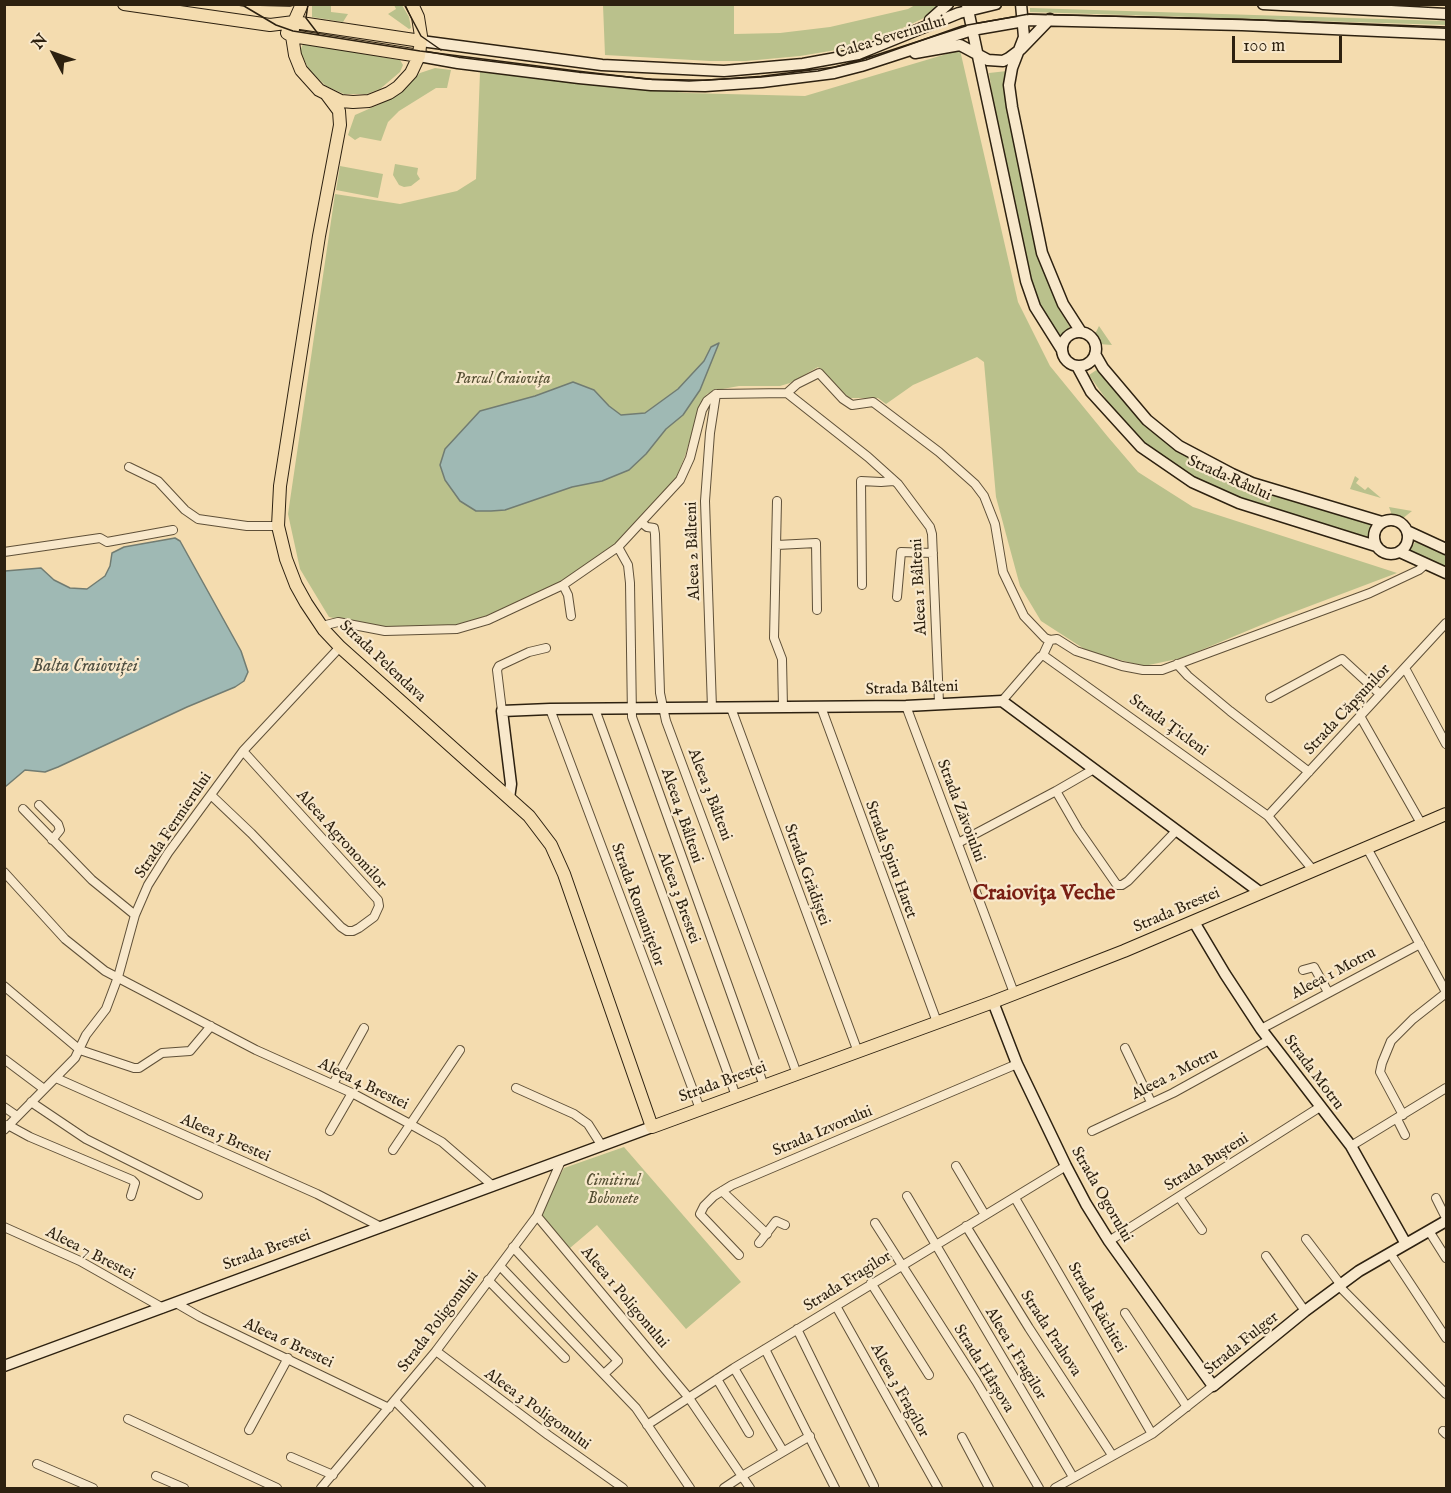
<!DOCTYPE html>
<html>
<head>
<meta charset="utf-8">
<style>
  body { margin:0 }
  #map { position:relative; width:1451px; height:1493px; overflow:hidden; background:#f4dcaf; font-family:"IM FELL English",serif }
  canvas { display:block }
  .frame { position:absolute; inset:0; border:6px solid #2d2110; pointer-events:none }
  .north { position:absolute; left:24px; top:24px; width:60px; height:60px; -webkit-text-stroke:4px #f8e8cb; paint-order:stroke; rotate:311deg; font-size:16px; font-weight:700; line-height:24px; text-align:center; color:#2d2110 }
  .north::after { content:''; display:block; margin:auto; width:21px; height:27px; background:#2d2110; clip-path:polygon(50% 0,100% 100%,50% 72%,0 100%) }
  .scale { position:absolute; left:1232px; top:36px; width:110px; height:27px; box-sizing:border-box; border:3px solid #2d2110; border-top:0; padding-left:8px; font-size:18px; line-height:21px; white-space:nowrap; color:#2d2110; -webkit-text-stroke:4px #f8e8cb; paint-order:stroke }
</style>
</head>
<body>
<div id="map">
<canvas width="1451" height="1493"></canvas>
<div class="frame"></div>
<div class="north">N</div>
<div class="scale">100 m</div>
</div>
<script>
const g = document.querySelector('canvas').getContext('2d');
g.lineJoin = 'round';
function paint(path, color) { g.fillStyle = color; g.fill(path, 'evenodd'); }
const shape = rows => new Path2D(rows.map(r => 'M' + r).join(''));
function strokePath(path, color, width, dash) { g.strokeStyle = color; g.lineWidth = width; g.lineCap = dash ? 'butt' : 'round'; g.setLineDash(dash || []); g.stroke(path); }
function write(font, color, halo, rows, align = 'center') {
  g.font = font + ' "IM FELL English",serif'; g.lineWidth = 4.5; g.setLineDash([]); g.textBaseline = 'middle'; g.strokeStyle = halo; g.fillStyle = color; for (const [text, x, y, turn = 0] of rows) {
    g.save(); g.translate(x, y); g.rotate((+turn || 0) * Math.PI / 180); g.textAlign = isNaN(turn) ? turn : align; if (halo) g.strokeText(text, 0, 0); g.fillText(text, 0, 0); g.restore();
  }
}
paint(shape([
  [312,5,331,5,331,12,348,14,343,22,312,17],
  [394,5,402,5,409,17,411,28,409,29,388,14,396,9],
  [603,5,734,5,734,34,780,33,830,27,908,9,915,5,940,5,924,18,894,32,848,48,800,56,746,61,710,61,605,55],
  [1030,8,1446,21,1446,25,1030,12],
  [303,44,400,60,403,65,400,72,380,89,367,94,344,94,326,86,309,70,300,51],
  [960,50,1018,302,1050,366,1108,437,1138,472,1193,507,1397,573,1278,618,1182,658,1144,666,1089,652,1041,621,1020,586,996,497,984,362,977,357,913,385,886,404,878,398,850,398,838,389,818,367,790,383,780,386,739,386,717,390,707,394,701,403,685,456,676,478,616,544,563,581,487,617,457,626,383,628,329,617,300,569,288,514,335,194,400,204,457,191,476,179,480,72,687,93,805,96],
  [435,68,451,70,447,88,436,88,399,111,388,122,381,141,360,137,355,140,348,135,355,115,380,104,403,89,420,73],
  [1007,71,1039,254,1058,308,1070,327,1059,337,1036,300,1025,261,995,112,989,73],
  [395,164,418,168,417,174,420,179,411,186,404,187,399,185,393,175],
  [340,166,383,174,378,198,336,190],
  [1099,326,1112,345,1099,344,1094,336],
  [1098,369,1122,400,1145,424,1176,450,1210,470,1251,488,1372,524,1367,540,1242,500,1200,481,1167,461,1135,435,1113,409,1089,375],
  [1355,476,1359,479,1356,483,1365,490,1368,487,1381,498,1350,489],
  [1389,507,1412,511,1402,519,1393,518],
  [1415,542,1446,554,1446,568,1408,554],
  [624,1147,741,1282,686,1329,597,1225,570,1248,540,1214,564,1168]
]), '#bac18c');
const water = shape([
  [719,343,700,390,683,415,666,429,646,454,629,470,602,481,572,487,505,510,491,511,476,511,460,501,445,480,440,465,445,449,480,411,535,396,573,382,594,390,609,406,621,415,645,413,678,389,704,361,711,347,719,343],
  [175,538,180,541,241,651,248,672,244,681,235,687,187,707,58,767,45,772,25,770,5,787,5,571,41,568,54,580,70,588,87,589,105,576,110,566,112,553,124,547,175,538]
]);
paint(water, '#9fb9b4');
strokePath(water, '#717c72', 1.5);
const street = shape([
  [787,393,797,384,819,373,843,399,852,405,873,402,939,452,975,484,984,496,995,524,1003,572,1024,616,1045,638,1050,640,1057,639,1076,651,1122,666,1143,670,1162,670,1370,593,1419,570,1426,564],
  [716,394,787,393,868,457,898,484,930,527,932,534,939,703],
  [129,467,158,481,185,510,198,519,247,526,278,526],
  [777,501,774,638,782,659,783,707],
  [642,523,647,527,654,528,655,534,660,693,666,721,797,1074],
  [777,545,816,543,817,610],
  [618,547,628,565,630,583,632,717,764,1086],
  [4,552,100,538,107,542,173,530],
  [563,585,568,595,571,616],
  [862,585,861,481,881,482,894,481],
  [897,597,901,552,933,553],
  [322,626,338,622,385,631,457,629,488,620,563,585,618,547,680,480,690,458,702,410,707,401,716,394],
  [1043,655,1268,816,1313,870],
  [1177,664,1188,676,1230,711,1309,772],
  [1405,668,1446,744],
  [1270,698,1342,659,1380,694],
  [1002,701,1040,657,1043,655,1050,640],
  [906,706,1014,993],
  [821,707,937,1022],
  [712,708,705,501,710,433,716,394],
  [731,708,858,1052],
  [550,709,700,1109],
  [595,709,736,1096],
  [502,711,497,670,499,666,529,652,546,648],
  [1360,716,1422,825],
  [1056,791,1078,829,1117,885,1122,885,1128,881,1176,831],
  [211,795,251,833,341,927,347,931,353,931,359,928,374,917,379,906,378,900,243,751],
  [39,805,58,824,60,830,52,840],
  [23,809,92,880,135,915],
  [1268,816,1446,623],
  [958,843,1056,791,1094,769],
  [1367,848,1446,992],
  [4,872,65,939,105,971,256,1050,352,1093,410,1124,442,1142,493,1186],
  [1303,970,1314,967,1328,992],
  [4,986,80,1050,134,1068,139,1068,162,1053,190,1051,211,1026],
  [1261,1029,1420,944],
  [1125,1048,1151,1102],
  [4,1059,44,1089],
  [56,1078,317,1194,381,1227],
  [333,1084,364,1028],
  [516,1088,574,1114,588,1124,602,1146],
  [31,1102,86,1139,198,1195],
  [4,1107,17,1116],
  [1403,1115,1380,1072,1382,1063,1391,1041,1413,1019,1446,993],
  [1397,1119,1405,1135],
  [8,1125,30,1137,132,1180,135,1183,131,1196],
  [4,1130,75,1058,86,1035,106,1009,118,977,135,915,148,885,168,853,243,751,340,647],
  [330,1131,352,1093],
  [1092,1131,1173,1093,1269,1040],
  [1351,1146,1446,1088],
  [393,1150,460,1050],
  [956,1166,985,1215],
  [722,1191,767,1234],
  [907,1196,1073,1477],
  [1179,1197,1202,1230],
  [1015,1198,1152,1434],
  [1436,1198,1446,1218],
  [537,1216,689,1398,750,1488],
  [875,1223,976,1381,1039,1488],
  [966,1226,1029,1328,1112,1455],
  [4,1227,80,1261,163,1308],
  [1429,1231,1446,1258],
  [1306,1239,1341,1285],
  [1109,1241,1320,1107],
  [759,1243,776,1221,785,1225],
  [513,1247,618,1361,604,1374],
  [1390,1253,1446,1338],
  [739,1255,700,1214,704,1206,714,1196,732,1185,1017,1064],
  [1266,1256,1305,1311],
  [500,1266,636,1408,690,1488],
  [488,1280,565,1358],
  [871,1283,929,1375],
  [1339,1286,1446,1394],
  [176,1303,200,1317,389,1408],
  [836,1306,938,1488],
  [1125,1313,1187,1407],
  [797,1329,874,1486],
  [765,1349,835,1488],
  [436,1351,548,1435,623,1488],
  [734,1368,783,1451],
  [717,1379,749,1433],
  [395,1401,481,1488],
  [128,1419,277,1488],
  [647,1425,734,1368,1066,1166],
  [249,1430,288,1358],
  [1443,1431,1446,1434],
  [962,1437,989,1488],
  [291,1457,333,1475],
  [37,1464,93,1488],
  [156,1476,184,1488],
  [321,1488,436,1351,537,1216,561,1161],
  [724,1488,742,1476,810,1436],
  [1055,1488,1152,1434,1213,1386]
]);
const secondary = shape([
  [1021,4,1024,37,1012,68,1009,85,1012,107,1042,253,1063,304,1081,332],
  [1263,4,1446,14],
  [967,5,1026,281,1035,307,1062,350],
  [930,20,948,4],
  [421,41,602,65,724,71,803,64,858,54,959,13,996,4],
  [915,53,960,45,988,60,1003,61,1009,58,1021,49,1050,19],
  [419,56,458,63,579,78,651,85,705,86,762,82,834,73,861,66,972,30,1030,20,1242,25,1446,34],
  '1062 349a17 17 0 1 1 34 0a17 17 0 1 1-34 0Z',
  [1095,354,1103,368,1147,420,1179,446,1232,474,1252,483,1382,522],
  [1077,366,1091,392,1141,447,1192,482,1239,503,1376,546],
  '1374 537a17 17 0 1 1 34 0a17 17 0 1 1-34 0Z',
  [1407,531,1446,549],
  [1400,552,1446,573],
  [509,798,511,784,502,711,550,709,906,706,1002,701,1261,893],
  [1194,922,1225,974,1261,1029,1351,1146,1406,1244],
  [993,1002,1017,1064,1066,1166,1086,1204,1109,1241,1213,1386,1305,1311,1359,1271,1446,1221],
  [4,1366,652,1127]
]);
const primary = shape([
  [124,4,270,25,294,22,421,41],
  [302,4,294,22,292,36,295,55,301,70,319,90,341,101,353,102,369,101,389,93,398,87,411,73,419,56,421,36,418,17,412,4],
  [287,33,292,36,419,56],
  [327,95,339,111,340,125,319,236,280,486,278,526,286,559,296,585,306,603,324,630,340,647,529,816,551,845,564,874,652,1127,993,1002,1124,951,1446,814]
]);
strokePath(street, '#5f5038', 10);
strokePath(secondary, '#2d2110', 13);
strokePath(primary, '#2d2110', 14);
strokePath(street, '#f8e8cb', 8);
strokePath(secondary, '#f8e8cb', 10);
strokePath(primary, '#f4dcaf', 12);
strokePath(shape([
  [231,4,244,6,276,25,293,31,420,51,577,71,646,79,689,81,761,77,818,71,866,60,962,26,1029,14,1261,20,1446,27],
  [308,4,306,18,319,35],
  [404,4,421,36,441,50],
  [250,5,290,6,298,4]
]), '#2d2110', 1.5);
write('16px', '#2d2110', '#f8e8cb', [
  ["Calea Severinului",891,38,-17],
  ["Strada Râului",1229,479,24],
  ["Aleea 2 Bâlteni",694,551,-92],
  ["Aleea 1 Bâlteni",920,587,-93],
  ["Strada Pelendava",382,662,43],
  ["Strada Bâlteni",912,689,-2],
  ["Strada Căpșunilor",1348,710,-47],
  ["Strada Țicleni",1168,726,36],
  ["Aleea 3 Bâlteni",709,795,69],
  ["Strada Zăvoiului",960,811,69],
  ["Aleea 4 Bâlteni",681,816,71],
  ["Strada Fermierului",174,826,-56],
  ["Aleea Agronomilor",341,840,48],
  ["Strada Spiru Haret",890,860,70],
  ["Strada Grădiștei",806,875,70],
  ["Aleea 3 Brestei",678,898,70],
  ["Strada Romanițelor",637,905,70],
  ["Strada Brestei",1177,911,-23],
  ["Aleea 1 Motru",1334,974,-28],
  ["Strada Motru",1313,1073,53],
  ["Aleea 2 Motru",1175,1075,-27],
  ["Strada Brestei",723,1083,-20],
  ["Aleea 4 Brestei",363,1085,26],
  ["Strada Izvorului",823,1132,-23],
  ["Aleea 5 Brestei",225,1139,24],
  ["Strada Bușteni",1207,1163,-32],
  ["Strada Ogorului",1101,1195,60],
  ["Strada Brestei",267,1251,-20],
  ["Aleea 7 Brestei",90,1254,27],
  ["Strada Fragilor",848,1282,-32],
  ["Aleea 1 Poligonului",624,1298,50],
  ["Strada Răchitei",1096,1308,60],
  ["Strada Poligonului",439,1322,-53],
  ["Strada Prahova",1050,1334,57],
  ["Aleea 6 Brestei",288,1344,25],
  ["Strada Fulger",1242,1344,-39],
  ["Aleea 1 Fragilor",1015,1354,59],
  ["Strada Hârșova",983,1369,58],
  ["Aleea 3 Fragilor",899,1391,61],
  ["Aleea 3 Poligonului",537,1410,36]
]);
write('italic 16px', '#575135', '#f8e8cb', [
  ["Parcul Craiovița",503,380],
  ["Cimitirul",613,1182],
  ["Bobonete",613,1200]
]);
write('italic 18px', '#4f4f41', '#f8e8cb', [
  ["Balta Craioviței",85,667]
]);
write('bold 22px', '#7a1f14', '#f8e8cb', [
  ["Craiovița Veche",1044,894]
]);
</script>
</body>
</html>
